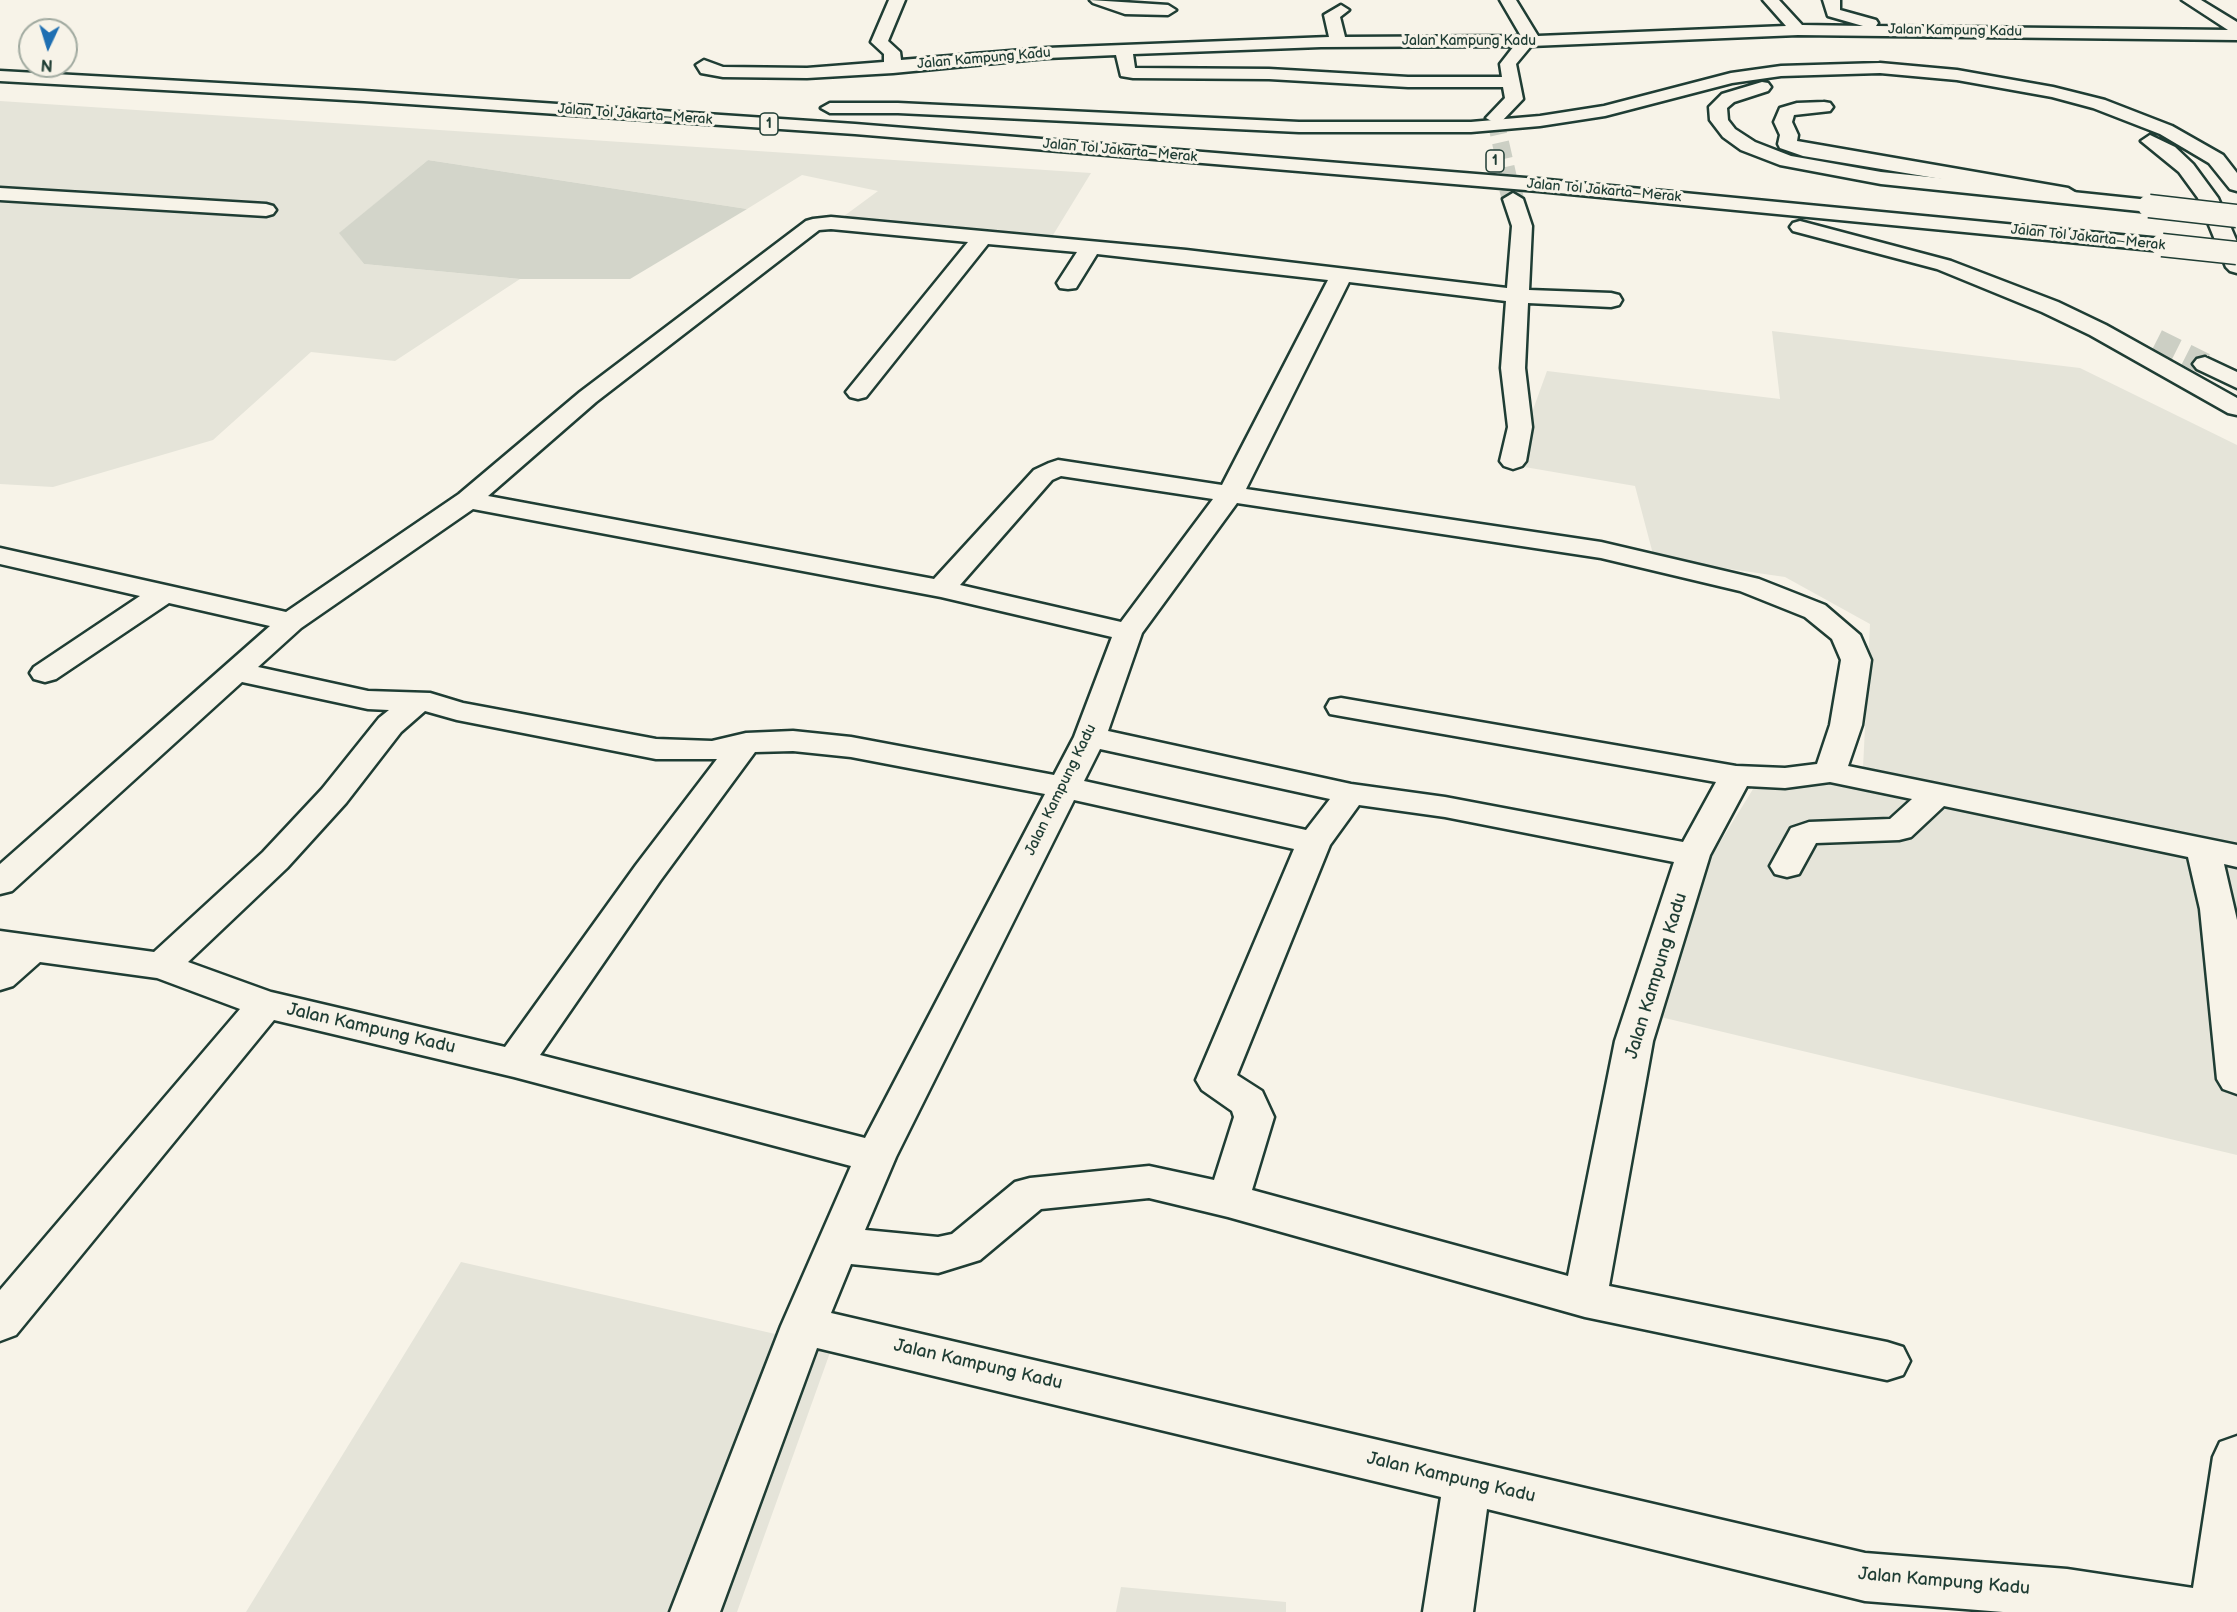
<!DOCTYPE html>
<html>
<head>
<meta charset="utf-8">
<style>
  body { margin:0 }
  #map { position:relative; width:2237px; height:1612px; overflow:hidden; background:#f7f3e8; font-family:"Balsamiq Sans",sans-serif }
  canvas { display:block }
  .north { position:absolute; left:18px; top:18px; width:60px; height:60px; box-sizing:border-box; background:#f7f3e8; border:2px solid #a1aaa0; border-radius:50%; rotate:184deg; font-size:16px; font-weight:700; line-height:24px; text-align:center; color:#1f3d34 }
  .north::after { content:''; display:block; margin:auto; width:21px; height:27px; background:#1f6fb2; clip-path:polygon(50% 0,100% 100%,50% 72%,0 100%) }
</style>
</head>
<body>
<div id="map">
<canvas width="2237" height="1612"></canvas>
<div class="north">N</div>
</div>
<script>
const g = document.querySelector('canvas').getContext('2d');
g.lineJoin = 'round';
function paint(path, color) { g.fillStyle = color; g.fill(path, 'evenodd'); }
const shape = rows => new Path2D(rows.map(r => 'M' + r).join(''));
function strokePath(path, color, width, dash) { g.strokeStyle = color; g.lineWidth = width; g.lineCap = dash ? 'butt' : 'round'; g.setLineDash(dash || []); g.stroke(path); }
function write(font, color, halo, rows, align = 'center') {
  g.font = font + ' "Balsamiq Sans",sans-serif'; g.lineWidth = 6; g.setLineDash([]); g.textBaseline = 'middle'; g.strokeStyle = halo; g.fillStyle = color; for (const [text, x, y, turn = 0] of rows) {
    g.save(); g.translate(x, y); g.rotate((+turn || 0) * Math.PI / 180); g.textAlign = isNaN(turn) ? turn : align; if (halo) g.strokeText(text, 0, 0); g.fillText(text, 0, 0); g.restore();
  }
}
paint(shape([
  [0,101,1091,173,1053,235,840,219,878,191,802,175,747,209,428,160,340,233,364,264,520,279,395,361,311,352,213,440,53,487,0,484],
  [1772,331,2080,368,2237,445,2237,1155,1648,1014,1681,905,1763,773,1862,789,1870,624,1785,577,1654,558,1635,486,1513,465,1547,371,1780,399],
  [461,1262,832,1347,737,1612,246,1612],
  [1121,1587,1286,1602,1286,1612,1116,1612]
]), '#e5e4d9');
paint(shape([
  [428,160,747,209,630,279,520,279,364,264,339,233]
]), '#d3d5ca');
strokePath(shape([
  [1495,118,1511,189]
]), '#cccfc4', 17, [17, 8]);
strokePath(shape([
  [1510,188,1513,199]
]), '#cccfc4', 22, [22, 11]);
strokePath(shape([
  [2157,340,2205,364]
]), '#cccfc4', 22, [22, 11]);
const minor = shape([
  [889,0,905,0,888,41,900,52,901,60,1047,48,1329,37,1324,15,1341,5,1349,10,1340,17,1345,37,1521,36,1500,0,1516,0,1538,36,1786,26,1763,0,1779,0,1802,25,1863,26,1828,16,1823,0,1840,0,1840,10,1876,20,1878,23,1876,26,2228,30,2182,0,2201,0,2237,22,2237,40,1798,35,1531,46,1516,64,1523,99,1501,122,1495,123,1486,118,1505,98,1503,87,1408,87,1269,79,1133,78,1121,76,1116,55,1047,58,893,73,807,78,723,77,701,73,696,65,704,60,723,67,807,68,884,62,884,54,871,42,889,0],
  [1514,46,1500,64,1502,77,1408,77,1269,69,1135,68,1133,54,1321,47,1514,46],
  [1090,0,1168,5,1176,10,1168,15,1125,14,1093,3,1090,0],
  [1824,102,1830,103,1833,107,1830,111,1794,115,1792,122,1798,135,1797,141,2068,188,2078,194,2068,200,1803,156,1780,148,1778,144,1780,135,1774,122,1780,108,1797,103,1824,102],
  [0,188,266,204,273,206,276,210,273,214,266,216,0,200,0,188],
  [1513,193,1523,199,1532,226,1529,290,1611,293,1619,295,1622,300,1619,305,1611,307,1528,303,1525,368,1532,427,1526,461,1522,466,1513,469,1504,466,1500,461,1508,427,1501,368,1506,301,1349,282,1246,489,1601,542,1759,579,1825,605,1860,635,1871,660,1862,725,1848,766,2237,845,2237,867,2224,864,2237,920,2237,1094,2223,1089,2217,1079,2200,909,2188,857,1944,806,1911,837,1899,840,1816,843,1799,874,1787,877,1775,874,1770,866,1791,828,1809,822,1890,819,1912,799,1830,782,1785,788,1747,786,1710,855,1653,1041,1609,1286,1887,1342,1903,1347,1910,1361,1903,1375,1887,1380,1585,1317,1228,1217,1149,1198,1041,1209,980,1260,938,1273,851,1264,831,1313,1865,1553,2067,1569,2193,1588,2213,1457,2220,1442,2237,1436,2237,1612,2003,1612,1865,1601,1487,1509,1473,1612,1423,1612,1441,1497,817,1348,720,1612,670,1612,781,1326,851,1166,514,1077,274,1020,16,1335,0,1341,0,1290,240,1009,157,978,40,962,13,986,0,990,0,931,154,952,263,852,322,789,379,718,389,710,368,709,242,682,12,891,0,894,0,864,270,626,169,603,56,679,45,682,34,679,30,673,34,667,140,596,0,564,0,548,286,612,459,494,580,392,806,221,813,219,831,217,1186,250,1507,288,1512,226,1503,199,1513,193],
  [831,229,968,242,850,387,846,392,850,397,858,399,866,397,988,244,1077,252,1057,283,1060,288,1068,289,1076,288,1097,254,1328,280,1222,485,1058,460,1049,463,1034,470,934,579,488,496,596,402,819,230,831,229],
  [1061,476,1213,499,1121,622,960,585,1052,480,1061,476],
  [1237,503,1601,558,1740,591,1805,617,1832,639,1841,660,1830,725,1817,764,1785,768,1736,766,1341,698,1330,700,1326,707,1330,714,1341,716,1716,782,1683,842,1445,797,1351,784,1108,731,1142,633,1237,503],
  [473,509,941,597,1112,637,1074,737,1054,775,851,737,793,731,746,733,712,741,656,739,463,703,430,693,368,691,258,667,301,628,473,509],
  [425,711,457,720,656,759,717,759,636,865,505,1047,271,992,188,962,287,868,346,803,401,732,425,711],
  [1100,749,1330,799,1306,830,1084,781,1100,749],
  [793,751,851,757,1045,794,865,1138,540,1055,660,881,755,752,793,751],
  [1074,800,1294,849,1196,1080,1202,1090,1232,1111,1234,1117,1214,1180,1149,1166,1030,1178,1015,1182,952,1234,938,1237,865,1230,896,1157,1074,800],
  [1359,805,1445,817,1674,862,1615,1041,1568,1276,1252,1190,1274,1117,1262,1091,1237,1075,1330,845,1359,805]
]);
const highway = shape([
  [1880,63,1957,70,2053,87,2105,100,2172,126,2223,155,2237,173,2237,191,2230,189,2209,163,2160,134,2093,108,2052,97,1957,80,1880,73,1781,76,1732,83,1605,116,1540,126,1471,132,1299,132,898,113,830,113,821,108,830,103,898,103,1299,122,1471,122,1540,116,1604,106,1731,73,1781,66,1880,63],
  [0,71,364,91,855,124,1538,179,2162,239,2169,241,2172,245,2169,249,2162,251,1538,191,855,134,364,101,0,81,0,71],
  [1762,82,1768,83,1771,87,1768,91,1734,102,1727,108,1728,120,1735,129,1755,142,1791,156,1881,172,2149,200,2156,202,2159,206,2156,210,2149,212,1881,184,1780,165,1741,150,1723,137,1710,120,1709,107,1722,94,1762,82],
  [2150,135,2175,147,2193,164,2218,198,2237,242,2237,273,2230,271,2226,267,2198,198,2179,172,2141,141,2150,135],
  [1800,221,1951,261,2058,302,2106,325,2237,398,2237,415,2228,413,2090,335,2042,312,1937,269,1793,231,1790,227,1793,223,1800,221],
  [2205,357,2237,372,2237,388,2197,369,2193,364,2197,359,2205,357]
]);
strokePath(minor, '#1f3d34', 5);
strokePath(highway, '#1f3d34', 5);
paint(minor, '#f7f3e8');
paint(highway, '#f7f3e8');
const highwayBridge = shape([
  [2149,206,2237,216],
  [2162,245,2237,253]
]);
strokePath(highwayBridge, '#1f3d34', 25, []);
strokePath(highwayBridge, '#f7f3e8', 22);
write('14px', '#1f3d34', '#f7f3e8', [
  ["Jalan Kampung Kadu",1955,31,1],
  ["Jalan Kampung Kadu",1469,41],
  ["Jalan Kampung Kadu",984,59,-5],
  ["Jalan Tol Jakarta–Merak",635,115,4],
  ["Jalan Tol Jakarta–Merak",1120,151,5],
  ["Jalan Tol Jakarta–Merak",1604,191,5],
  ["Jalan Tol Jakarta–Merak",2088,238,6]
]);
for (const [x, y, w] of [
  [769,124,18],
  [1495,161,18]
]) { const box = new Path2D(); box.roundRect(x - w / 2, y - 11, w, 22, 4.5); g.fillStyle = '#f7f3e8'; g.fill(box); strokePath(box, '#1f3d34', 1.5); }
write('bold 14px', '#1f3d34', null, [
  ["1",769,124],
  ["1",1495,161]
]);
write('15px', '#1f3d34', '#f7f3e8', [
  ["Jalan Kampung Kadu",1061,790,-64]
]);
write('18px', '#1f3d34', '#f7f3e8', [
  ["Jalan Kampung Kadu",1657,976,-73],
  ["Jalan Kampung Kadu",371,1029,13],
  ["Jalan Kampung Kadu",978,1365,13],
  ["Jalan Kampung Kadu",1451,1478,13],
  ["Jalan Kampung Kadu",1944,1582,5]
]);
</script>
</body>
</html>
